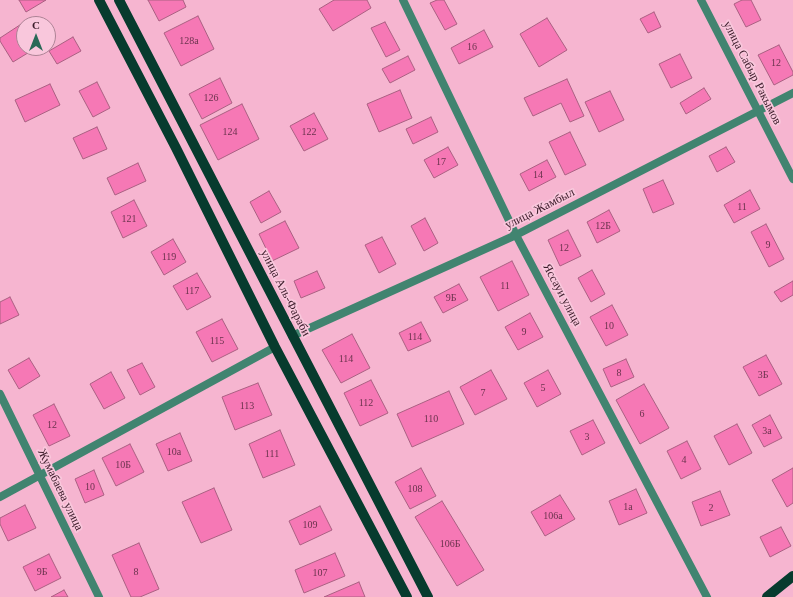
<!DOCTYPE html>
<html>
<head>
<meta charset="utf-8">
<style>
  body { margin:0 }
  #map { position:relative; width:793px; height:597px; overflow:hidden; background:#f6b5d0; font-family:"Times New Roman",serif }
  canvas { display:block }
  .north { position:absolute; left:16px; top:16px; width:40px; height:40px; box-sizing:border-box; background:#f9c7dc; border:1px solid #ad8395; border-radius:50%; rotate:0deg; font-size:11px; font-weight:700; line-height:16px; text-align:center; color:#3b1c2a }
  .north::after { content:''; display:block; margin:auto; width:14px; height:18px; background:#296957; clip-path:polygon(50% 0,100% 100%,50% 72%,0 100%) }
</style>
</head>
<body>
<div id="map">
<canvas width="793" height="597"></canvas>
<div class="north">С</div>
</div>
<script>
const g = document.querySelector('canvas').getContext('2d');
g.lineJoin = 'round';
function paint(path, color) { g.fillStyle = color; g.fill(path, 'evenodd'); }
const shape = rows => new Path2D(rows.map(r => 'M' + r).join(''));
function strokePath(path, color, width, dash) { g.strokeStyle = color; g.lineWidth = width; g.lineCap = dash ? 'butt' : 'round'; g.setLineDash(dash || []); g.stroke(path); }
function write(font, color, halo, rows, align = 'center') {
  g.font = font + ' "Times New Roman",serif'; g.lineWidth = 3.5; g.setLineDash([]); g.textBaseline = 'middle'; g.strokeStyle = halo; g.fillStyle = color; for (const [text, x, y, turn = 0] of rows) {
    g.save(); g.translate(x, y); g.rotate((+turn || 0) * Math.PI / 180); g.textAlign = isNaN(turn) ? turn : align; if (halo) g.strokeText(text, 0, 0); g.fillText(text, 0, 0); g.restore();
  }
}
const building = shape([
  [19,0,46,0,26,12,19,0],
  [148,0,183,0,186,7,159,21,148,0],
  [334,0,367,0,371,8,333,31,319,9,334,0],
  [437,0,444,0,457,24,445,30,430,3,437,0],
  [742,0,751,0,761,20,746,27,734,4,742,0],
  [654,12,661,27,648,33,640,19,654,12],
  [198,16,214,49,181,66,164,33,198,16],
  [547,18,567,50,539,67,520,34,547,18],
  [29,19,32,24,24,24,24,48,36,48,13,62,0,41,0,38,29,19],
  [385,22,400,50,386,57,371,28,385,22],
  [484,30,493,47,459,64,451,48,484,30],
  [73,37,81,51,57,64,49,51,73,37],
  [779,45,793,72,793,75,774,85,758,55,779,45],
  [680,54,692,78,671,88,659,64,680,54],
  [408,56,415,70,390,83,382,69,408,56],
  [220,78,232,103,202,119,189,94,220,78],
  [567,79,584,116,570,122,561,103,533,116,524,98,567,79],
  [97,82,110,108,93,117,79,91,97,82],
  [50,84,60,105,25,122,15,100,50,84],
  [704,88,711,99,686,114,680,103,704,88],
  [400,90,412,118,379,132,367,104,400,90],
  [610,91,624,120,599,132,585,102,610,91],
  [242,104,259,139,218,160,200,125,242,104],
  [314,113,328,139,304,151,290,126,314,113],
  [431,117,438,132,413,144,406,129,431,117],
  [97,127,107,149,83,159,73,138,97,127],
  [570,132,586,165,565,175,549,142,570,132],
  [448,147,458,165,434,178,424,160,448,147],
  [726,147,735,162,717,172,709,156,726,147],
  [547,160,556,177,529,191,520,174,547,160],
  [138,163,146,181,115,195,107,178,138,163],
  [663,180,674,204,653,213,643,189,663,180],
  [750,190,760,209,734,223,724,205,750,190],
  [269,191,281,212,261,223,250,202,269,191],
  [134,200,147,226,123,238,111,212,134,200],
  [609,210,620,231,597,243,587,222,609,210],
  [425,218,438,243,424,251,411,226,425,218],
  [285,221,299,248,272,261,259,234,285,221],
  [766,224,784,259,769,267,751,232,766,224],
  [568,230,581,256,560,266,548,240,568,230],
  [382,237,396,264,379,273,365,245,382,237],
  [173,239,186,262,164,275,151,252,173,239],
  [512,261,529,295,498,311,480,277,512,261],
  [592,270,605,294,591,302,578,278,592,270],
  [317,271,325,288,301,298,294,281,317,271],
  [197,273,211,297,187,310,173,286,197,273],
  [793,281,793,295,781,302,774,292,793,281],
  [459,284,468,300,443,313,434,297,459,284],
  [10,297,19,315,0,324,0,302,10,297],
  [612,305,628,335,606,346,590,317,612,305],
  [530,313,543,337,518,350,505,327,530,313],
  [222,319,238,349,212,362,196,332,222,319],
  [421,322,431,341,408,351,399,333,421,322],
  [352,334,370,368,341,383,322,350,352,334],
  [766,355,782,384,759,396,743,367,766,355],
  [29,358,40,376,19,389,8,370,29,358],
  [626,359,634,377,611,387,603,369,626,359],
  [142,363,155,387,140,395,127,370,142,363],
  [491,370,507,399,475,415,460,387,491,370],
  [548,370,561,394,537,407,524,383,548,370],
  [111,372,125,398,104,409,90,384,111,372],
  [371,380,388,413,360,426,344,393,371,380],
  [258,383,272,415,235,430,222,397,258,383],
  [644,384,669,428,640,444,616,400,644,384],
  [449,391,464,424,412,447,397,414,449,391],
  [54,404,70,436,49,446,33,415,54,404],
  [770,415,782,438,764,447,752,425,770,415],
  [593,420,605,443,582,455,570,431,593,420],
  [737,424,752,453,729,465,714,436,737,424],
  [280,430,295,465,263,478,249,444,280,430],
  [180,433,192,461,168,471,156,444,180,433],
  [687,441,701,469,681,479,667,451,687,441],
  [130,444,144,472,116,486,102,458,130,444],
  [421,468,436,496,410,509,395,482,421,468],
  [793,468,793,503,787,507,772,480,793,468],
  [94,470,104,495,85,503,75,479,94,470],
  [214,488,232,530,201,543,182,502,214,488],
  [636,489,647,513,619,525,609,501,636,489],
  [720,491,730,515,701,526,692,502,720,491],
  [560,495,575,519,545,536,531,512,560,495],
  [442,501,484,570,457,586,415,517,442,501],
  [25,505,36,528,8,541,0,524,0,518,25,505],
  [320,506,332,530,300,545,289,521,320,506],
  [781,527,791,546,770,557,760,537,781,527],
  [139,543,159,589,140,597,131,597,112,555,139,543],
  [335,553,345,576,304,593,295,570,335,553],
  [49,554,61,578,35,591,23,567,49,554],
  [359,582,365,597,324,597,359,582],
  [64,590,68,597,51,597,64,590]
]);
paint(building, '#f678b5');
strokePath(building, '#aa6082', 1);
strokePath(shape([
  [403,0,516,235,707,597],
  [701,0,793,179],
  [292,336,516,235,793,93],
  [0,394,99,597],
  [0,497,275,347]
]), '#418470', 8);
strokePath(shape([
  [99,0,176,148,275,347,407,597],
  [119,0,428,597],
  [767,597,793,576]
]), '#073b2e', 10);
write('10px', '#6a334d', null, [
  ["128а",189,41],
  ["16",472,47],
  ["12",776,63],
  ["126",211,98],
  ["124",230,132],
  ["122",309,132],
  ["17",441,162],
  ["14",538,175],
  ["11",742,207],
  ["121",129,219],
  ["12Б",603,226],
  ["9",768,245],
  ["12",564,248],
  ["119",169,257],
  ["11",505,286],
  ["117",192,291],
  ["9Б",451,298],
  ["10",609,326],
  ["9",524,332],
  ["114",415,337],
  ["115",217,341],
  ["114",346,359],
  ["8",619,373],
  ["3Б",763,375],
  ["5",543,388],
  ["7",483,393],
  ["112",366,403],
  ["113",247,406],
  ["6",642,414],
  ["110",431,419],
  ["12",52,425],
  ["3а",767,431],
  ["3",587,437],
  ["10а",174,452],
  ["111",272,454],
  ["4",684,460],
  ["10Б",123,465],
  ["10",90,487],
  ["108",415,489],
  ["1а",628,507],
  ["2",711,508],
  ["106а",553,516],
  ["109",310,525],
  ["106Б",450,544],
  ["9Б",42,572],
  ["8",136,572],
  ["107",320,573]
]);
write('12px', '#3b1c2a', '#f9c7dc', [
  ["улица Сабыр Ракымов",752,73,63],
  ["улица Жамбыл",540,209,-27],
  ["улица Аль-Фараби",285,293,63],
  ["Яссауи улица",562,295,62],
  ["Жумабаева улица",60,490,64]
]);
</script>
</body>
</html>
